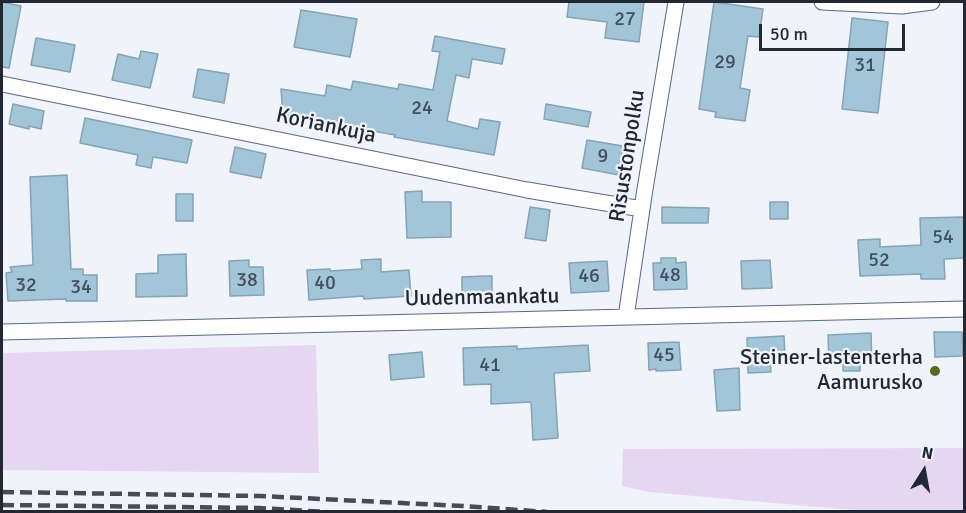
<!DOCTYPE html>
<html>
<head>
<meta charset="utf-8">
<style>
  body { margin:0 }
  #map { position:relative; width:966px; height:513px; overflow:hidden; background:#f0f3f9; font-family:Signika,sans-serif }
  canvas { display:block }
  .frame { position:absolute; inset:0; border:3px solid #212833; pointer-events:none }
  .north { position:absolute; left:894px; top:441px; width:60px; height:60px; -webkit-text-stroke:4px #f0f3f9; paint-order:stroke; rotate:11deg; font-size:16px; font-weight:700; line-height:24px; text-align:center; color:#212833 }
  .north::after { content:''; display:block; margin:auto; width:21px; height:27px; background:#212833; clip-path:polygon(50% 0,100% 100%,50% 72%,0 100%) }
  .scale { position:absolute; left:759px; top:24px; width:146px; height:27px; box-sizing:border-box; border:3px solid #212833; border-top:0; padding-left:8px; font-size:18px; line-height:21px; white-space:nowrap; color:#212833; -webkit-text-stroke:4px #f0f3f9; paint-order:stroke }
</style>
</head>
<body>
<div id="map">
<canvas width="966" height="513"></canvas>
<div class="frame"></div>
<div class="north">N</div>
<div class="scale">50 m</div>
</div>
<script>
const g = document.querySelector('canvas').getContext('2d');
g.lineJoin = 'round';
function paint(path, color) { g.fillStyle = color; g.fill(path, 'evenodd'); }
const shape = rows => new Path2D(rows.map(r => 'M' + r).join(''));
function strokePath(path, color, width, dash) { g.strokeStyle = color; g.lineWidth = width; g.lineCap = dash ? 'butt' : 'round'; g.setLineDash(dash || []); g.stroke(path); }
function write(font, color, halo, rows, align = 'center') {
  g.font = font + ' Signika,sans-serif'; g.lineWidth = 4.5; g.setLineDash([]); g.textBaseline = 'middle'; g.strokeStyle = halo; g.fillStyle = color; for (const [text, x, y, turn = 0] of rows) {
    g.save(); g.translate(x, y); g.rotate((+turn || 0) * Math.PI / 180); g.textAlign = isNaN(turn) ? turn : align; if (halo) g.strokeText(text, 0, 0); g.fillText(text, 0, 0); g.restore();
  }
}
paint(shape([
  [316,345,319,473,2,470,2,353],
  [964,448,964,511,864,511,649,492,622,486,623,449]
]), '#e7d6f2');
const building = shape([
  [2,2,21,6,9,68,2,67,2,2],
  [569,2,644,2,639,42,605,38,607,22,567,17,569,2],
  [714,2,763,9,759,37,748,36,740,88,750,90,745,121,715,117,716,112,699,109,714,2],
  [301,10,357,19,350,57,294,47,301,10],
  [852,18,888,22,878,113,842,109,852,18],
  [435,36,505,49,502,64,472,59,469,78,456,75,447,121,478,129,480,119,500,122,494,155,394,137,395,135,283,115,281,89,325,96,327,85,351,90,353,81,398,89,399,84,433,90,440,52,432,51,435,36],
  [36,38,75,45,70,72,31,65,36,38],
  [141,51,158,54,150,88,112,80,118,54,139,59,141,51],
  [198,69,229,74,224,103,193,97,198,69],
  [13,104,44,111,41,129,29,126,29,129,9,124,13,104],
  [546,104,591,112,588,127,544,119,546,104],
  [85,118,192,140,187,163,153,157,151,168,136,165,138,155,80,143,85,118],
  [587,140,623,146,619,175,582,168,587,140],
  [235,147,266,154,261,178,230,172,235,147],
  [67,175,71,269,83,269,83,275,97,275,97,301,66,301,66,299,8,301,6,273,12,272,10,267,33,265,30,177,67,175],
  [422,191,422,202,451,202,451,237,407,238,405,192,422,191],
  [176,194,193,194,193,221,176,221,176,194],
  [770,202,788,202,788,219,770,219,770,202],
  [530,207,550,210,546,241,525,238,530,207],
  [662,207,709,208,708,223,662,223,662,207],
  [964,217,964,258,944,259,945,279,921,279,921,274,860,276,858,240,880,239,880,247,921,245,920,218,964,217],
  [186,254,187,296,136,297,136,274,158,273,158,255,186,254],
  [661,258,676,258,676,263,686,262,687,289,654,290,653,263,661,263,661,258],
  [381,259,381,272,409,270,411,296,364,299,363,296,309,300,307,270,330,269,330,271,362,269,361,260,381,259],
  [249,260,249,267,263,267,264,295,230,296,229,261,249,260],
  [770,260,772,288,742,289,741,261,770,260],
  [607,261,609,291,571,293,569,263,607,261],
  [485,276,492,276,492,294,462,295,462,277,485,276],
  [934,332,962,332,963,356,935,357,934,332],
  [871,333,872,364,860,364,860,371,843,371,843,364,829,364,828,335,871,333],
  [784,336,785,359,770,360,771,372,748,373,747,338,784,336],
  [679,342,681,370,656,371,656,369,649,370,648,343,679,342],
  [588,345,590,371,554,373,558,438,533,440,531,402,491,404,491,384,464,385,463,348,517,346,517,349,588,345],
  [422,352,424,377,391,380,389,355,422,352],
  [739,368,740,410,717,411,714,370,739,368]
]);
paint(building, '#a3c5d8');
strokePath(building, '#83a4b6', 1.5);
const street = shape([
  [822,2,902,6,932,2],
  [2,84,527,190,642,209],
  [626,317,645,189,676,2],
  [2,332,964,309]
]);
strokePath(street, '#596982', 17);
strokePath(street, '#fff', 15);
strokePath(shape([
  [2,492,260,496,463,506,547,512],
  [2,505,259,508,327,512]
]), '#464c56', 4.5, [12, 6]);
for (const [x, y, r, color] of [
  [935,371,6,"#566c1c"]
]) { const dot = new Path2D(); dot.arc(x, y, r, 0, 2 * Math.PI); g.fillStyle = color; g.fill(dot); strokePath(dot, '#f0f3f9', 2); }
write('20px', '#424f5c', null, [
  ["27",625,20],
  ["29",725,63],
  ["31",865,66],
  ["24",422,109],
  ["9",603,157],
  ["54",943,238],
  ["52",879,261],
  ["48",670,276],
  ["46",589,277],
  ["38",247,281],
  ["40",325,284],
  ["32",26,286],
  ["34",81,288],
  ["45",664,356],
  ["41",490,366]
]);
write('22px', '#212833', '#f0f3f9', [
  ["Koriankuja",326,126,12],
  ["Risustonpolku",628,156,-81],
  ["Uudenmaankatu",482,298,-1]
]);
write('22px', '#212833', '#f0f3f9', [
  ["Steiner-lastenterha",923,358],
  ["Aamurusko",923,383]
], 'right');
</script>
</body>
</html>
